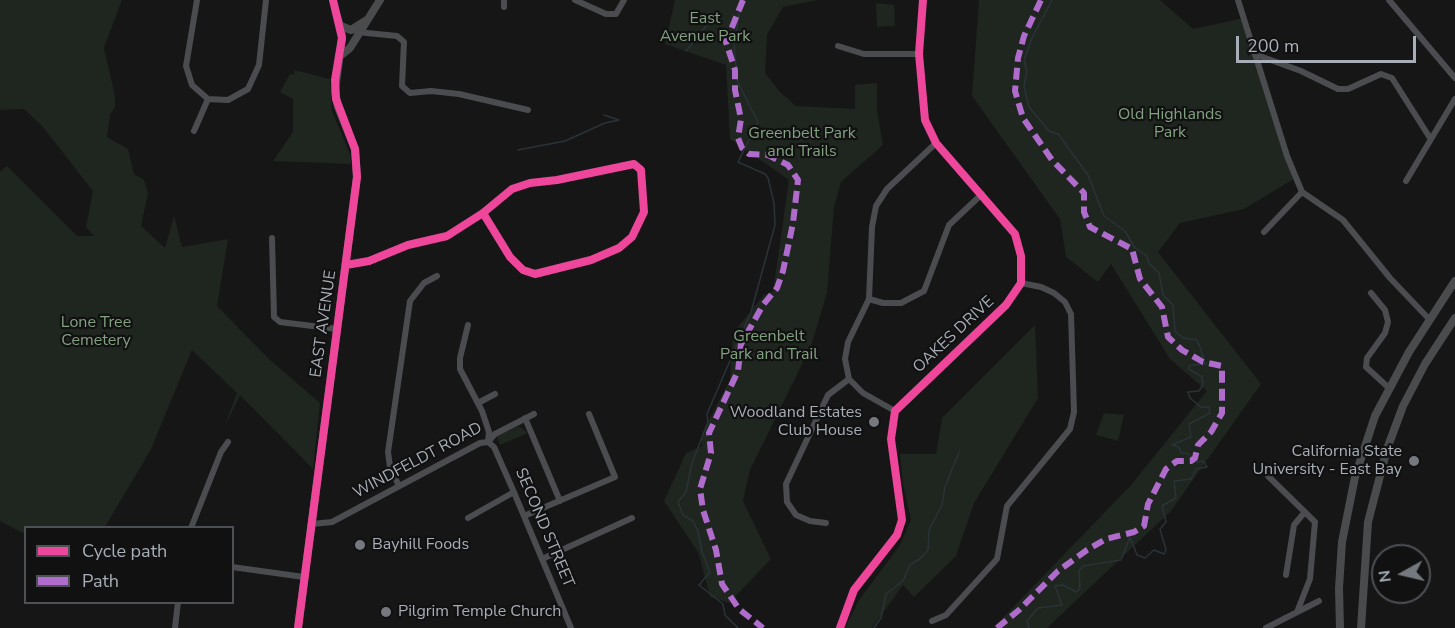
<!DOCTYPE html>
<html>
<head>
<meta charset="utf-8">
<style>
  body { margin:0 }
  #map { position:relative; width:1455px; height:628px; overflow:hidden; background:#161617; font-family:"Nunito Sans",sans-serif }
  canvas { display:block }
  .legend { position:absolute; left:24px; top:526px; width:210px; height:78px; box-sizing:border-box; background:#111112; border:2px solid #4d5054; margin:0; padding:8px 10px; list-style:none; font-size:18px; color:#a8aeb7 }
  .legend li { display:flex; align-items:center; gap:12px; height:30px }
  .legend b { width:30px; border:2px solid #4d5054 }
  .north { position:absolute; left:1371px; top:544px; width:60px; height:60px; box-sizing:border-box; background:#111112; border:2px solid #4d5054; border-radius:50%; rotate:262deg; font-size:16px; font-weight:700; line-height:24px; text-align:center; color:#a8aeb7 }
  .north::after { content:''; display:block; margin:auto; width:21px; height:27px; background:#75797f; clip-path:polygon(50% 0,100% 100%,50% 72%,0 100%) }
  .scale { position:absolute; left:1236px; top:36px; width:180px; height:27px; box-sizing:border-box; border:3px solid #a8aeb7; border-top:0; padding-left:8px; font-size:18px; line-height:21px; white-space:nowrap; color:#a8aeb7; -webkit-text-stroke:4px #111112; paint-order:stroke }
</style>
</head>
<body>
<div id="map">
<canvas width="1455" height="628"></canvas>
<ul class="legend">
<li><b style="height:8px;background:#ed469a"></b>Cycle path</li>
<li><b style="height:8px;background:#b06ccc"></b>Path</li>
</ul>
<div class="north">N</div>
<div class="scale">200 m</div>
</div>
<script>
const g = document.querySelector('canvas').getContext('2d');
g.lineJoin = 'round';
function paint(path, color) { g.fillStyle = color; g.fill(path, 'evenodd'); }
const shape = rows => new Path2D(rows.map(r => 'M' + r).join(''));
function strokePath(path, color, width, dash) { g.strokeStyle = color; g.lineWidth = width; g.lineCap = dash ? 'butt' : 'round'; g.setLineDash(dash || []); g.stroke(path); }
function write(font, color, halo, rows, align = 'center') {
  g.font = font + ' "Nunito Sans",sans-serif'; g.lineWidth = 4.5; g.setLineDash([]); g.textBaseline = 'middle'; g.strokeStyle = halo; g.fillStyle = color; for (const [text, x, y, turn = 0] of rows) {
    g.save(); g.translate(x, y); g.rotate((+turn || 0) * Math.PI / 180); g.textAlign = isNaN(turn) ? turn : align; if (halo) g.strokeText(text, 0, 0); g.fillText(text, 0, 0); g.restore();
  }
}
paint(shape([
  [0,0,122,0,104,48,115,96,115,107,110,115,107,137,128,149,134,174,144,180,148,193,141,226,165,248,174,216,182,247,228,239,217,306,270,360,320,403,313,469,240,395,223,430,237,393,192,350,151,449,105,527,26,528,25,534,0,521,0,172,7,166,77,236,94,236,86,227,93,191,42,126,24,109,0,110],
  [675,0,818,0,783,7,767,35,765,73,780,92,796,106,855,109,855,85,877,83,877,110,883,145,841,182,834,207,827,293,811,346,750,470,743,501,771,559,729,603,710,597,699,554,664,501,686,453,702,446,702,433,730,380,733,333,764,295,773,291,789,180,730,139,726,65,665,44],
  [979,0,1160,0,1193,29,1244,18,1258,53,1297,177,1244,209,1180,223,1158,252,1261,384,1171,511,1047,628,993,628,1131,485,1207,391,1170,359,1111,264,1098,282,1066,257,1060,219,972,96],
  [876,3,894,5,895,26,877,27],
  [294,70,330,79,332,111,350,154,351,164,273,161,293,132,293,99,280,92,290,74,294,75],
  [1035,325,1038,398,974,503,956,556,914,597,903,585,872,628,845,628,859,600,900,545,911,520,903,485,900,454,936,454,942,418],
  [1104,413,1124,415,1118,441,1096,435],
  [519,426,528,433,500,445,497,436]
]), '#1f251f');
strokePath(shape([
  [686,51,711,20],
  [518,150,565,141,605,123,619,120,604,115],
  [738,628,725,615,723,604,699,585,710,572,702,552,698,531,693,521,683,515,678,502,686,492,692,463,708,422,707,414,751,312,775,225,774,203,768,178,765,174,738,162,758,122,738,83,734,48,741,0],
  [874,628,881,618,886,594,903,581,910,565,921,558,928,550,929,530,942,505,945,487,959,452],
  [1029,628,1027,621,1038,608,1062,605,1055,586,1063,585,1076,592,1080,589,1079,571,1083,566,1121,560,1130,537,1137,555,1145,558,1154,550,1164,554,1166,550,1160,529,1166,522,1162,506,1176,498,1174,481,1191,479,1196,469,1207,467,1203,461,1197,462,1187,453,1181,453,1179,447,1172,445,1191,437,1189,424,1210,413,1209,407,1201,407,1190,398,1188,392,1199,391,1203,385,1202,377,1189,369,1190,365,1205,364,1201,350,1197,340,1183,338,1175,331,1173,305,1163,295,1159,273,1148,262,1147,256,1135,248,1125,231,1104,216,1088,175,1058,134,1049,131,1029,107,1024,86,1027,71,1024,61,1032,38,1052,0]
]), '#2a3338', 1.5);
strokePath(shape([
  [197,0,186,66,192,85,208,99],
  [333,0,341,26],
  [575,0,606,14,616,14,624,0],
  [1238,0,1287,156,1302,192,1343,220,1390,278,1429,319],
  [1389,0,1455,78],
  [504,7,504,0],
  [357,32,397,36,404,42,402,86,410,93,431,91,459,94,528,110],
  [838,46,864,54,919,54],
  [1257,55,1301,71,1338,89,1348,89,1381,74,1392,78,1430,138],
  [208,99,228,100,248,89,259,65,266,0],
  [194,131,208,99],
  [1406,181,1455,99],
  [1264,232,1302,192],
  [272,238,274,317,280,322,337,329],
  [346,265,369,261,408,245,447,236,483,213,512,189,530,183,557,180,634,164,641,170,644,212,632,237,619,248,591,260,535,274,523,270,510,257,483,213],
  [1371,293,1385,310,1388,322,1385,333,1367,358,1366,367,1389,388],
  [869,299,883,303,901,303,924,291,949,225,982,194],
  [468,325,460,358,460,369,482,411,489,432,488,441],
  [478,403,495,394],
  [895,411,863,393,849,379,845,359,848,342,869,299,872,227,876,206,887,189,936,143],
  [525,418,560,501],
  [488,442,494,447,513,490,571,628],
  [1268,476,1315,522,1310,579,1297,612],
  [399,486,390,467,388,452,410,301,424,283,437,276],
  [524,516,615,477,589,414],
  [468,518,514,492],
  [826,523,810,521,796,515,787,502,786,484,828,395,849,379],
  [312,524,332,522,480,443,488,442,495,434,534,414],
  [191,528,221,452,228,442],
  [542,559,632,518],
  [232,567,304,577],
  [1286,575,1294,525,1304,513],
  [932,621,946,615,997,559,1007,506,1070,429,1074,412,1071,314,1065,302,1054,293,1041,287,1021,283],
  [175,628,178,602],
  [840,628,854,590,897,535,902,520,891,439,895,411,1006,305,1021,283,1021,256,1015,234,936,143,925,120,919,54,923,0],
  [1266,628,1319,601]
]), '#4b4c4f', 6);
strokePath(shape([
  [339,57,350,48,380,0],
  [298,628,357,177,355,149,338,107,335,91,342,38,341,26,351,30,367,20],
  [1340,628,1339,588,1342,542,1355,477,1375,416,1409,352,1455,281],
  [1361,628,1368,522,1387,449,1403,406,1425,364,1455,318]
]), '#4a4b4d', 8);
strokePath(shape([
  [743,0,726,42,735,70,735,90,741,119,738,138,742,148,749,154,768,155,788,165,798,180,793,223,783,271,777,288,763,305,741,344,738,371,709,433,711,453,700,489,703,510,716,550,722,584,739,609,763,628],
  [997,628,1019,610,1058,571,1087,550,1106,539,1134,532,1144,526,1148,504,1166,469,1177,461,1191,461,1195,458,1198,445,1211,432,1222,413,1222,366,1203,362,1182,350,1168,337,1162,307,1140,279,1132,249,1090,227,1084,212,1084,193,1052,160,1023,118,1015,91,1018,58,1024,36,1041,0]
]), '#b06ccc', 6, [12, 6]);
strokePath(shape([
  [346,265,369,261,408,245,447,236,483,213,512,189,530,183,557,180,634,164,641,170,644,212,632,237,619,248,591,260,535,274,523,270,510,257,483,213],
  [298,628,357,177,355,149,336,99,335,80,342,38,333,0],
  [840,628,854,590,897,535,902,520,891,439,895,411,1006,305,1021,283,1021,256,1015,234,936,143,925,120,919,54,923,0]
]), '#ed469a', 8);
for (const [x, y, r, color] of [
  [874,422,6,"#75797f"],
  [1414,461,6,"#75797f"],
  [360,545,6,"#75797f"],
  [386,612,6,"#75797f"]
]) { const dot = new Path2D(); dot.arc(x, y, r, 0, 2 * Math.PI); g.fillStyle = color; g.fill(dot); strokePath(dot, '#111112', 2); }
write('16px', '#82a180', '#111112', [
  ["East",705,19],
  ["Avenue Park",705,37],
  ["Old Highlands",1170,115],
  ["Park",1170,133],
  ["Greenbelt Park",802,134],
  ["and Trails",802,152],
  ["Lone Tree",96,323],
  ["Cemetery",96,341],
  ["Greenbelt",769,337],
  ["Park and Trail",769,355]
]);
write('16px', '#a8aeb7', '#111112', [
  ["EAST AVENUE",324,324,-82],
  ["OAKES DRIVE",954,335,-43],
  ["WINDFELDT ROAD",418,461,-28],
  ["SECOND STREET",544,528,67]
]);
write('16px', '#a8aeb7', '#111112', [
  ["Woodland Estates",862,413],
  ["Club House",862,431],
  ["California State",1402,452],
  ["University - East Bay",1402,470],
  ["Bayhill Foods",372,545,"left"],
  ["Pilgrim Temple Church",398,612,"left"]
], 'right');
</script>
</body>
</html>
